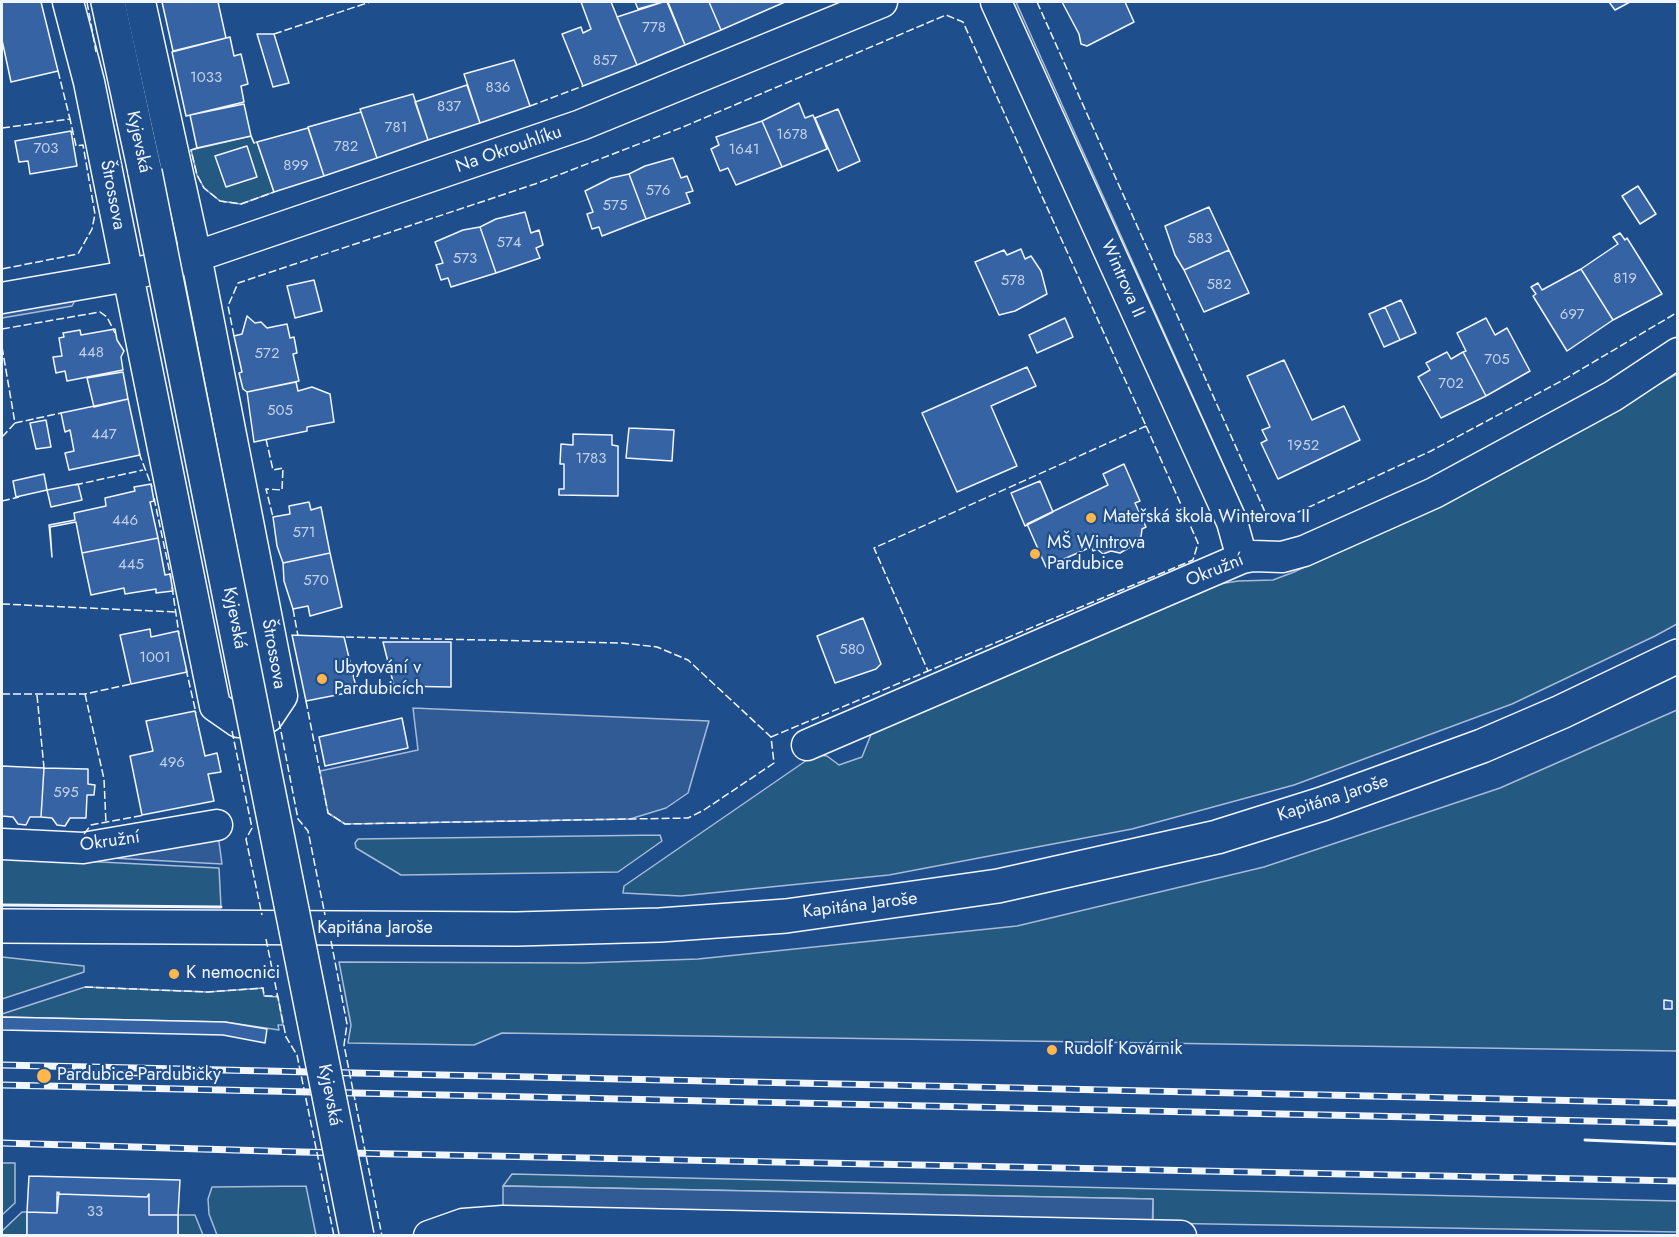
<!DOCTYPE html>
<html>
<head>
<meta charset="utf-8">
<style>
  body { margin:0 }
  #map { position:relative; width:1679px; height:1237px; overflow:hidden; background:#1f4e8c; font-family:Jost,sans-serif }
  canvas { display:block }
  .frame { position:absolute; inset:0; border:3px solid #f2f6ff; pointer-events:none }
</style>
</head>
<body>
<div id="map">
<canvas width="1679" height="1237"></canvas>
<div class="frame"></div>
</div>
<script>
const g = document.querySelector('canvas').getContext('2d');
g.lineJoin = 'round';
function paint(path, color) { g.fillStyle = color; g.fill(path, 'evenodd'); }
const shape = rows => new Path2D(rows.map(r => 'M' + r).join(''));
function strokePath(path, color, width, dash) { g.strokeStyle = color; g.lineWidth = width; g.lineCap = dash ? 'butt' : 'round'; g.setLineDash(dash || []); g.stroke(path); }
function write(font, color, halo, rows, align = 'center') {
  g.font = font + ' Jost,sans-serif'; g.lineWidth = 4.5; g.setLineDash([]); g.textBaseline = 'middle'; g.strokeStyle = halo; g.fillStyle = color; for (const [text, x, y, turn = 0] of rows) {
    g.save(); g.translate(x, y); g.rotate((+turn || 0) * Math.PI / 180); g.textAlign = isNaN(turn) ? turn : align; if (halo) g.strokeText(text, 0, 0); g.fillText(text, 0, 0); g.restore();
  }
}
const green = shape([
  [251,136,254,143,257,142,274,192,241,204,220,201,204,188,197,175,191,150,251,136],
  [1677,374,1677,624,1655,636,1512,704,1294,785,1132,829,889,875,681,896,623,893,624,886,807,760,819,755,827,756,839,765,862,757,874,727,1207,586,1238,581,1273,580,1294,572,1464,491,1677,374],
  [1677,710,1677,1051,502,1033,474,1045,348,1043,351,1025,339,962,583,963,698,959,1017,926,1264,867,1500,788,1677,710],
  [660,835,662,841,618,872,401,875,356,848,355,843,358,839,660,835],
  [2,857,219,868,221,907,2,905,2,857],
  [2,957,84,966,84,972,2,999,2,957],
  [85,987,208,992,263,988,264,996,278,997,283,1025,278,1025,279,1030,225,1022,2,1017,2,1014,85,987],
  [2,1163,15,1163,15,1203,2,1215,2,1163],
  [512,1174,1677,1201,1678,1232,1153,1223,1153,1199,503,1186,512,1174],
  [306,1186,316,1235,217,1235,209,1214,208,1199,212,1187,306,1186],
  [22,1212,27,1212,27,1235,2,1236,2,1231,22,1212],
  [178,1215,195,1215,203,1235,178,1236,178,1215]
]);
paint(green, '#245a82');
strokePath(green, '#a8bbd7', 1.5);
const parking = shape([
  [1007,2,1016,2,1247,517,1240,520,1007,2],
  [77,297,72,306,2,318,2,298,77,297],
  [413,708,709,721,688,793,666,808,630,819,345,824,328,813,320,771,418,750,413,708],
  [218,835,222,864,111,858,218,835],
  [503,1186,1153,1199,1152,1235,503,1221,503,1186]
]);
paint(parking, '#305b95');
strokePath(parking, '#a8bbd7', 1.5);
const building = shape([
  [2,2,41,2,58,71,11,82,2,40,2,2],
  [162,2,218,2,226,38,173,51,162,2],
  [581,2,611,2,637,65,583,86,562,34,581,27,583,33,591,29,581,2],
  [635,2,663,2,638,9,635,2],
  [663,2,667,2,685,45,637,65,617,17,663,2],
  [668,2,709,2,721,30,685,45,668,2],
  [709,2,785,2,721,30,709,2],
  [1062,2,1125,2,1134,22,1087,46,1081,44,1079,34,1062,2],
  [1609,2,1630,2,1615,10,1609,2],
  [257,34,274,34,289,83,273,87,257,34],
  [230,37,234,56,241,54,248,84,241,86,244,102,186,116,172,52,230,37],
  [514,60,530,106,480,123,464,74,514,60],
  [467,85,480,123,428,140,415,102,467,85],
  [413,94,428,140,377,158,360,109,413,94],
  [799,103,805,118,813,115,827,149,782,167,762,121,799,103],
  [244,104,251,136,197,148,190,115,244,104],
  [838,109,860,161,838,171,815,118,838,109],
  [361,112,377,158,324,176,308,127,361,112],
  [762,121,782,167,736,185,728,168,720,171,711,149,719,145,716,137,762,121],
  [308,128,324,176,274,192,257,142,308,128],
  [71,131,77,166,30,174,28,161,19,162,15,141,71,131],
  [247,146,257,177,226,187,215,156,247,146],
  [673,158,681,178,687,176,693,191,686,193,690,203,646,219,629,174,645,166,673,158],
  [629,174,646,219,602,236,599,227,592,229,587,214,593,212,585,191,611,178,629,174],
  [1638,186,1656,214,1640,224,1622,196,1638,186],
  [1209,207,1229,250,1184,270,1175,255,1165,226,1209,207],
  [525,212,531,233,539,230,543,245,536,248,540,258,496,273,480,227,496,219,525,212],
  [480,227,496,273,451,287,448,278,441,280,436,265,443,263,435,242,463,230,480,227],
  [1620,233,1625,240,1627,238,1662,294,1613,320,1581,269,1618,244,1613,237,1620,233],
  [1021,249,1025,259,1031,256,1041,271,1047,294,1015,311,999,315,975,262,1004,250,1007,255,1021,249],
  [1229,250,1249,293,1204,312,1184,270,1229,250],
  [1581,269,1613,320,1567,351,1533,296,1536,294,1531,287,1538,283,1542,290,1581,269],
  [314,280,322,311,295,318,287,286,314,280],
  [1401,300,1416,333,1400,340,1385,307,1401,300],
  [1385,307,1400,340,1384,347,1369,314,1385,307],
  [247,316,255,323,261,322,267,328,287,324,290,338,294,337,297,353,293,354,299,381,247,392,243,389,239,373,242,372,234,336,242,334,247,316],
  [1065,318,1073,337,1037,353,1029,335,1065,318],
  [1486,318,1495,335,1507,328,1530,371,1486,396,1463,352,1466,351,1457,333,1486,318],
  [115,329,117,340,124,351,121,357,123,370,67,381,65,371,56,373,53,357,62,356,59,338,64,337,63,333,80,330,81,335,115,329],
  [1447,352,1451,359,1463,352,1486,396,1441,418,1418,377,1430,370,1426,363,1447,352],
  [1284,360,1312,420,1344,406,1360,440,1278,479,1261,443,1267,440,1262,430,1270,427,1247,376,1284,360],
  [1027,367,1036,386,991,406,1017,466,957,492,922,413,1027,367],
  [123,372,128,399,94,407,87,378,123,372],
  [296,382,298,391,312,387,330,394,334,422,307,427,307,431,254,442,247,392,296,382],
  [128,399,140,455,69,470,65,453,74,451,70,430,65,432,61,413,128,399],
  [46,420,51,447,36,449,30,423,46,420],
  [629,428,674,430,672,461,626,458,629,428],
  [573,434,612,435,612,445,618,446,618,496,559,495,559,489,564,489,564,464,560,464,561,444,573,445,573,434],
  [1124,464,1140,501,1135,503,1146,527,1142,529,1141,537,1133,541,1130,547,1120,553,1111,551,1103,554,1097,549,1093,551,1091,547,1046,567,1027,524,1108,485,1103,474,1124,464],
  [44,474,47,490,16,497,13,481,44,474],
  [1040,481,1053,512,1025,526,1011,493,1040,481],
  [78,484,82,500,51,507,47,490,78,484],
  [151,484,154,501,150,502,158,538,82,553,76,522,50,527,52,557,49,525,75,520,74,513,106,506,105,498,135,491,134,487,151,484],
  [309,502,311,510,321,507,330,553,283,563,277,546,273,517,290,514,289,506,309,502],
  [158,538,165,575,170,574,173,591,156,593,156,589,125,594,124,588,91,595,82,553,158,538],
  [330,553,342,607,310,616,308,606,293,609,284,581,283,563,330,553],
  [863,618,881,664,876,669,835,683,817,636,863,618],
  [150,629,151,637,178,631,187,672,131,684,120,635,150,629],
  [292,635,344,637,357,691,306,701,292,635],
  [383,642,451,642,451,687,394,686,383,642],
  [195,711,205,756,217,753,221,772,208,774,214,801,142,815,130,756,153,751,146,721,195,711],
  [402,718,408,748,325,766,319,737,402,718],
  [2,766,44,768,41,817,30,817,26,825,18,824,13,817,2,816,2,766],
  [44,768,88,769,88,784,95,785,94,795,87,795,86,818,70,818,65,826,57,825,52,818,41,817,44,768],
  [1664,1000,1672,1001,1672,1009,1664,1009,1664,1000],
  [2,1017,225,1022,267,1029,265,1043,223,1035,2,1030,2,1017],
  [29,1176,180,1180,178,1215,149,1215,149,1194,147,1197,59,1194,59,1192,57,1213,27,1212,29,1176],
  [57,1192,59,1194,147,1197,149,1194,149,1215,178,1215,178,1236,27,1236,27,1212,57,1213,57,1192]
]);
paint(building, '#3563a3');
strokePath(building, '#f2f6ff', 1.5);
const minor = shape([
  [68,2,89,82,215,706,238,722,268,717,282,696,196,256,140,2],
  [996,2,1232,522,1242,558],
  [2,298,128,276,212,251,581,125,882,2],
  [807,745,1242,558,1253,556,1282,557,1304,551,1434,493,1613,396,1678,353],
  [2,844,83,848,217,825],
  [429,1236,463,1224,503,1221,1181,1236]
]);
const tertiary = shape([
  [108,2,145,172]
]);
const primary = shape([
  [2,926,517,929,660,925,786,916,998,886,1217,837,1322,804,1482,746,1561,712,1678,656]
]);
strokePath(minor, '#f2f6ff', 33);
strokePath(tertiary, '#f2f6ff', 36);
strokePath(primary, '#f2f6ff', 36);
strokePath(minor, '#1f4e8c', 30);
strokePath(tertiary, '#1f4e8c', 33);
strokePath(primary, '#1f4e8c', 33);
const rail = shape([
  [2,1065,1678,1103],
  [2,1085,1678,1123],
  [2,1143,301,1152,1678,1181]
]);
strokePath(rail, '#f2f6ff', 7);
strokePath(rail, '#1f4e8c', 4.5, [14]);
const tertiaryBridge = shape([
  [145,172,357,1236]
]);
strokePath(tertiaryBridge, '#f2f6ff', 36, []);
strokePath(tertiaryBridge, '#1f4e8c', 33);
strokePath(shape([
  [87,2,96,52],
  [1037,2,1265,512,1283,519,1431,451,1563,380,1678,312],
  [274,34,370,2],
  [58,71,70,119],
  [530,106,583,86],
  [2,128,70,119,76,146,83,145,95,214,92,229,78,254,2,269],
  [251,136,254,143,257,142],
  [197,148,191,150,197,175,204,188,220,201,241,204,274,192],
  [2,329,100,312,107,317,115,333],
  [234,336,228,306,238,283,535,184,683,127,946,15,963,22,1146,426],
  [2,347,15,423,61,413],
  [1146,426,1198,543,1193,560,928,671,874,548,1146,426],
  [2,437,15,423],
  [266,439,273,470,283,468,282,490,266,489,273,517],
  [139,453,152,487],
  [75,485,143,470],
  [154,498,171,578],
  [2,501,19,497],
  [172,587,179,634],
  [2,604,176,612],
  [293,609,298,636],
  [186,669,196,713],
  [2,694,85,694,131,684],
  [85,694,104,779,106,824],
  [37,695,44,768],
  [306,701,328,813,345,824,688,818,704,810,774,763,771,737,688,660,657,647,622,643,344,637],
  [279,721,298,819,308,831,325,915],
  [232,731,252,828,246,839,262,915],
  [771,737,928,671],
  [84,834,91,825,144,815],
  [266,939,286,1037,297,1055,334,1236],
  [331,941,347,1024,344,1045,382,1236],
  [206,975,272,970,273,972],
  [85,987,208,992,263,988,264,996,278,996]
]), '#f2f6ff', 1.5, [8, 3]);
strokePath(shape([
  [2,905,221,907],
  [1585,1140,1678,1144]
]), '#f2f6ff', 3);
for (const [x, y, r, color] of [
  [1091,518,6,"#ffb74d"],
  [1035,554,6,"#ffb74d"],
  [322,679,6,"#ffb74d"],
  [174,974,6,"#ffb74d"],
  [1052,1050,6,"#ffb74d"],
  [44,1076,8,"#ffb74d"]
]) { const dot = new Path2D(); dot.arc(x, y, r, 0, 2 * Math.PI); g.fillStyle = color; g.fill(dot); strokePath(dot, '#1f4e8c', 2); }
write('15px', '#c3d1e8', null, [
  ["778",654,28],
  ["857",605,61],
  ["1033",206,78],
  ["836",498,88],
  ["837",449,107],
  ["781",396,128],
  ["1678",792,135],
  ["782",346,147],
  ["703",46,149],
  ["1641",744,150],
  ["899",296,166],
  ["576",658,191],
  ["575",615,206],
  ["583",1200,239],
  ["574",509,243],
  ["573",465,259],
  ["819",1625,279],
  ["578",1013,281],
  ["582",1219,285],
  ["697",1572,315],
  ["448",91,353],
  ["572",267,354],
  ["705",1497,360],
  ["702",1451,384],
  ["505",280,411],
  ["447",104,435],
  ["1952",1303,446],
  ["1783",591,459],
  ["446",125,521],
  ["571",304,533],
  ["445",131,565],
  ["570",316,581],
  ["580",852,650],
  ["1001",155,658],
  ["496",172,763],
  ["595",66,793],
  ["33",95,1212]
]);
write('18px', '#f2f6ff', '#1f4e8c', [
  ["Kyjevská",138,142,78],
  ["Na Okrouhlíku",509,150,-19],
  ["Štrossova",112,195,79],
  ["Wintrova II",1122,279,66],
  ["Okružní",1215,571,-22],
  ["Kyjevská",234,618,79],
  ["Štrossova",273,654,80],
  ["Kapitána Jaroše",1333,799,-18],
  ["Okružní",110,842,-8],
  ["Kapitána Jaroše",860,906,-7],
  ["Kapitána Jaroše",375,929],
  ["Kyjevská",329,1095,79]
]);
write('18px', '#f2f6ff', '#1f4e8c', [
  ["Mateřská škola Winterova II",1103,518],
  ["MŠ Wintrova",1047,544],
  ["Pardubice",1047,565],
  ["Ubytování v",334,669],
  ["Pardubicích",334,690],
  ["K nemocnici",186,974],
  ["Rudolf Kovárnik",1064,1050],
  ["Pardubice-Pardubičky",57,1076]
], 'left');
</script>
</body>
</html>
